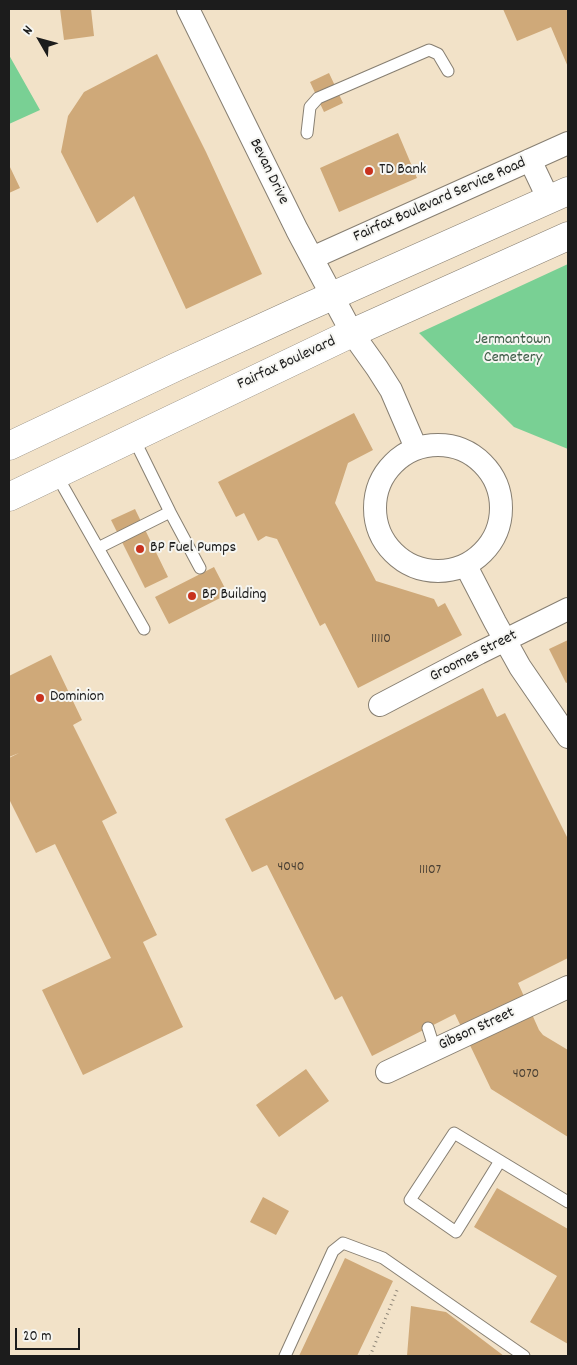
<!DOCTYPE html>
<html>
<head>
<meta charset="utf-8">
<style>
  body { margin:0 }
  #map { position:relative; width:577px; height:1365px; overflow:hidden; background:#f2e2c8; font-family:Dekko,sans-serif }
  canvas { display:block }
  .frame { position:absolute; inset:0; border:10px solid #1c1c1c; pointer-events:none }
  .north { position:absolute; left:15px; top:15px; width:50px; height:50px; -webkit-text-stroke:4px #f6f6f2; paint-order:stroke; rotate:308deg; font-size:14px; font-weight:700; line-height:20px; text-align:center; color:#1c1c1c }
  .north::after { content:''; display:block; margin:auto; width:18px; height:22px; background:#1c1c1c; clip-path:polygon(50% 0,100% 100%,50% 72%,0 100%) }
  .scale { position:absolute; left:15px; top:1328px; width:65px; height:22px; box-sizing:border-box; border:2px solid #1c1c1c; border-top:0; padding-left:6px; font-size:15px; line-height:18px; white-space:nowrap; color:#1c1c1c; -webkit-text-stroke:4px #f6f6f2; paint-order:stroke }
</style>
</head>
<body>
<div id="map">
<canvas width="577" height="1365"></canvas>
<div class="frame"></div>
<div class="north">N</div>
<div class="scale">20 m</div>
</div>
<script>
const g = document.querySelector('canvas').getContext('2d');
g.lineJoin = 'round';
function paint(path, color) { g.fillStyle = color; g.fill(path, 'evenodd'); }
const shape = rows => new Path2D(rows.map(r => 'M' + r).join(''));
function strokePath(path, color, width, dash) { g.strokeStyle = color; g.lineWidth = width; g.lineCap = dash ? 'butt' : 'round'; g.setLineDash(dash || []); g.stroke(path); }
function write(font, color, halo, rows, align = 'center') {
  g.font = font + ' Dekko,sans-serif'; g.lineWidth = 4; g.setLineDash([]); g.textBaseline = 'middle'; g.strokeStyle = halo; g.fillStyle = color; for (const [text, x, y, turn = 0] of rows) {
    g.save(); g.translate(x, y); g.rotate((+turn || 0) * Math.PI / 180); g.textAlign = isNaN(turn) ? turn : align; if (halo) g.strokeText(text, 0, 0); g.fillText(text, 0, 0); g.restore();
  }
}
paint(shape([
  [9,55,40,110,9,124],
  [568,264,568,449,514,427,419,333]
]), '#79d094');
paint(shape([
  [60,9,91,9,94,36,64,40],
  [503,9,568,9,568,67,551,27,517,41],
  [157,54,206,152,262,274,186,309,134,196,97,223,61,152,68,116,84,92],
  [329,73,343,103,324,112,310,82],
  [398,133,417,178,339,212,320,168],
  [9,165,20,188,9,193],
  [354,413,373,450,348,463,335,503,376,581,434,599,438,607,445,603,462,635,358,688,325,623,320,626,277,539,266,536,258,541,244,513,236,517,218,482],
  [135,509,168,577,145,588,111,520],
  [214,567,228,594,169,624,155,597],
  [568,640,568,682,566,683,549,649],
  [51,655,82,720,73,725,117,813,102,821,157,935,143,942,183,1027,83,1075,42,990,111,958,55,844,36,853,9,799,9,758,19,753,9,757,9,676],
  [483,688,497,717,505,713,568,839,568,958,518,983,539,1030,543,1035,568,1050,568,1137,491,1089,455,1014,372,1056,342,996,335,1000,267,865,252,872,225,819],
  [306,1069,329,1101,279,1137,256,1105],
  [497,1188,568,1229,568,1344,530,1322,557,1276,474,1227],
  [263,1197,289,1211,276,1235,250,1222],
  [345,1258,393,1281,357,1356,299,1356],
  [411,1306,446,1312,504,1356,407,1356]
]), '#cfa979');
const service = shape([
  [307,133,310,107,318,98,429,50,438,54,448,71],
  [133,437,170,512,200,568],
  [56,474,144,629],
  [98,548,170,512],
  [428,1028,435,1050],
  [500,1161,456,1232,410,1200,454,1133,568,1202],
  [285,1356,333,1251,343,1243,383,1258,524,1356]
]);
const minor = shape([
  [188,9,297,230,352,333,377,368,391,390,416,448],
  [530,160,549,200],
  [312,258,568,143],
  '375 508a63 63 0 1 1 126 0a63 63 0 1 1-126 0Z',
  [466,566,495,622,520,667,568,737],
  [380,705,479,653,568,609],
  [387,1072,568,987]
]);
const primary = shape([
  [9,446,176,367,303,309,568,191],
  [9,497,352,333,568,236]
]);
strokePath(service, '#877f72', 13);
strokePath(minor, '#877f72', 24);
strokePath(primary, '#877f72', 29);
strokePath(shape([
  [370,1356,398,1288]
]), '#877f72', 3, [1, 4]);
strokePath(service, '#fff', 11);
strokePath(minor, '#fff', 22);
strokePath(primary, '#fff', 28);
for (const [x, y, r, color] of [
  [369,171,5,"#c8321e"],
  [140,549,5,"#c8321e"],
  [192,596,5,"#c8321e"],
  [40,698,5,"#c8321e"]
]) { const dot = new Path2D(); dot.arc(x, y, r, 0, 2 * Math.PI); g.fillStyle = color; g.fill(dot); strokePath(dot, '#f6f6f2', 2); }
write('14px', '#493f33', null, [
  ["11110",381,640],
  ["4040",291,868],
  ["11107",430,871],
  ["4070",526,1075]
]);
write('16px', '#1c1c1c', '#f6f6f2', [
  ["TD Bank",379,171],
  ["BP Fuel Pumps",150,549],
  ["BP Building",202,596],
  ["Dominion",50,698]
], 'left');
write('16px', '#1c1c1c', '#f6f6f2', [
  ["Bevan Drive",268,172,64],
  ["Fairfax Boulevard Service Road",440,201,-24],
  ["Fairfax Boulevard",287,364,-25],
  ["Groomes Street",474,657,-27],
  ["Gibson Street",477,1030,-25]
]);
write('16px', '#3d5b46', '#f6f6f2', [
  ["Jermantown",513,341],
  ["Cemetery",513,359]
]);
</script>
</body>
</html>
